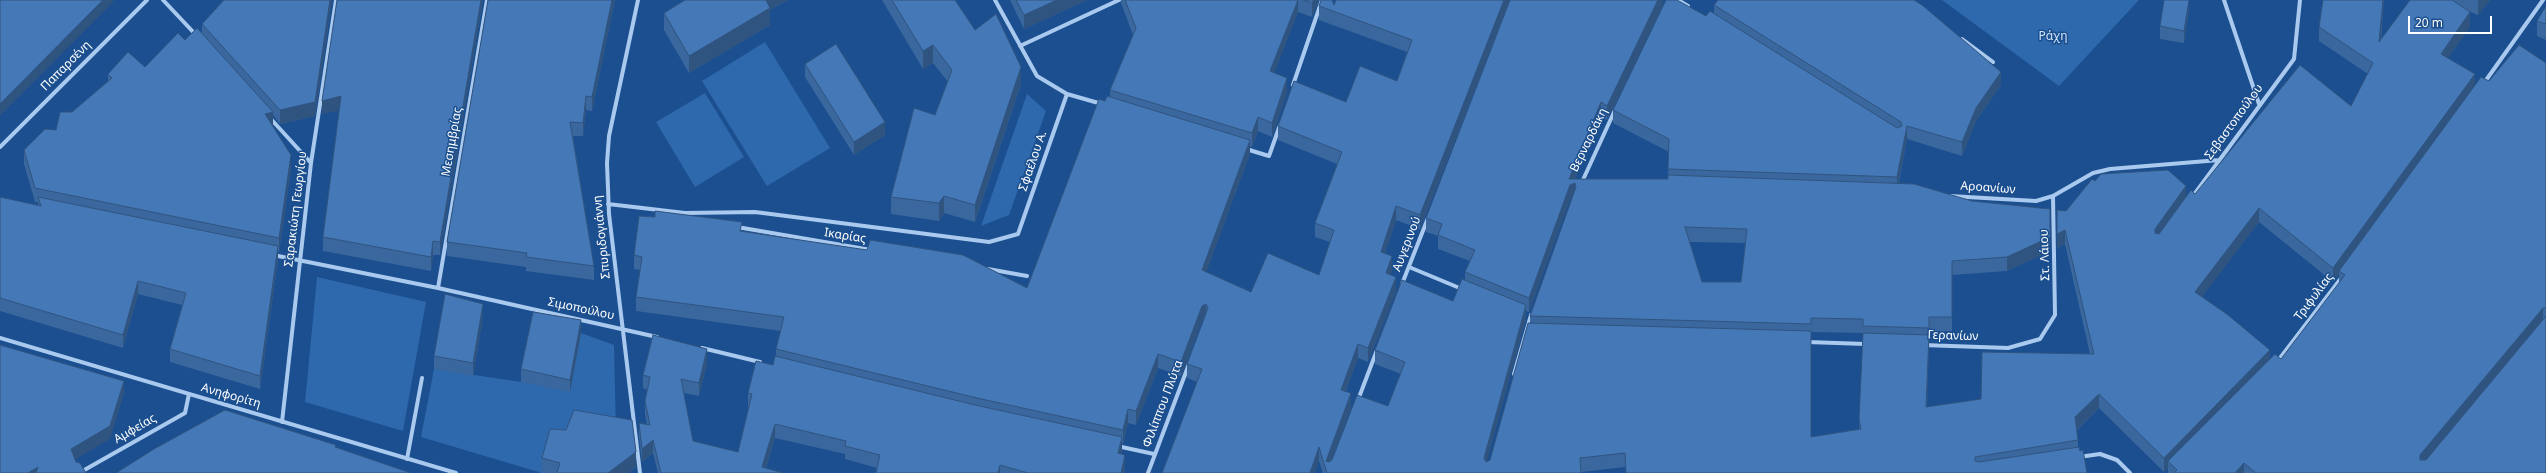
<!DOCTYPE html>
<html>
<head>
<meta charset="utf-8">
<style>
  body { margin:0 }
  #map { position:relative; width:2546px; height:473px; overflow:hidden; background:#1b4f8f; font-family:"Noto Sans",sans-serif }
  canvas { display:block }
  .scale { position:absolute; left:2408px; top:16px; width:84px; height:18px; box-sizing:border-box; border:2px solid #fff; border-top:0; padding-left:5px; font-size:12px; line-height:14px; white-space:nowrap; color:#fff; -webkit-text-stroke:3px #1b4f8f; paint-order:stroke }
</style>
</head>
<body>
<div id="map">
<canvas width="2546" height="473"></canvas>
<div class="scale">20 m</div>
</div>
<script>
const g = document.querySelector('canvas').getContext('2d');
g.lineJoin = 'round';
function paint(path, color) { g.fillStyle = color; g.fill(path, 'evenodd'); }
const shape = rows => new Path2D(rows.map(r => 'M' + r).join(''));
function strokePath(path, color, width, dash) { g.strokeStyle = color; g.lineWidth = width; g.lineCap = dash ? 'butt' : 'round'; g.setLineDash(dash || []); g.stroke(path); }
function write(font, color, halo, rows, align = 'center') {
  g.font = font + ' "Noto Sans",sans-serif'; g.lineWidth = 3; g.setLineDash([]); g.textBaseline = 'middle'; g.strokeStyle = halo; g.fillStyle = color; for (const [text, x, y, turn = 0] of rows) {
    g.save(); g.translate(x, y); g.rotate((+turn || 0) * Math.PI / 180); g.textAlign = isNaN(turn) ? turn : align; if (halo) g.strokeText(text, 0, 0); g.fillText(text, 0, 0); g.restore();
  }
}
paint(shape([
  [1942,0,2139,0,2059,86],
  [765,42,830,148,767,186,702,81],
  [705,93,744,157,695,187,656,122],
  [1027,94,1046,111,1009,215,981,226],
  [317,277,426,302,403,431,305,402],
  [581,333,614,345,616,433,550,444,542,473,421,437,434,369,521,382]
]), '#2e69ad');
strokePath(shape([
  [163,0,196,35],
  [638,0,609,136,607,163,609,214,640,473],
  [995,0,1037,76,1067,94,1102,104],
  [1678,0,1688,6],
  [2224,0,2259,104],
  [1962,39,1993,62],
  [1020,46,1119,0],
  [2484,83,2543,0],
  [1293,85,1322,0],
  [270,118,311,163],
  [0,147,147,0],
  [1246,149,1269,156,1280,125],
  [1582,182,1615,110],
  [1950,196,2036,201,2053,196,2093,173,2110,169,2219,160],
  [2193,196,2294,59,2300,0],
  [608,204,685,213,755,212,989,242,1018,234,1067,94],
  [737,227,871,250],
  [273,255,438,288,657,337],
  [1409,267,1462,289],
  [988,269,1027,276],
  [1402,284,1428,218],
  [438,288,487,0],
  [0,338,456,473],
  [1807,342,1866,344],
  [1923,345,2008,348,2040,339,2055,315,2053,196],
  [702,348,760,362],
  [2277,362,2342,277],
  [1514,374,1531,315],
  [1358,400,1377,350],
  [282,422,311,163,336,0],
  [1117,446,1154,454],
  [2079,457,2100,454,2117,460,2130,473],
  [407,459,422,378],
  [79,473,185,413,189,394],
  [1148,473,1189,364]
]), '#a9c9ee', 4);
paint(shape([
  [224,0,332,0,315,116,280,124,273,115,273,125,291,169,279,252,278,252,278,259,260,389,170,362,170,349,182,305,138,294,123,348,0,311,0,197,38,205,38,202,35,202,24,164,24,150,56,130,72,112,108,81,108,74,145,67,185,40,202,34,202,24],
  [337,0,483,0,440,255,433,255,431,271,323,251,323,237,339,110,322,114],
  [488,0,615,0,592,111,586,110,583,136,573,136,594,266,594,280,526,271,526,267,447,256,447,242],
  [685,0,788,0,770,10,770,25,689,73,664,30,664,13],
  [882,0,955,0,975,30,1021,84,975,222,944,213,939,221,891,214,891,197,935,115,948,82,933,63,923,69],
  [1010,0,1087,0,1024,29],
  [1121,0,1319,0,1312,17,1298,12,1274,73,1287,92,1272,137,1258,131,1252,147,1250,146,1250,154,1206,272,1251,292,1319,275,1330,242,1315,237,1315,223,1337,164,1278,140,1278,126,1346,102,1397,81,1407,52,1319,20,1319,6,1510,0,1420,229,1396,220,1385,253,1392,270,1390,275,1396,291,1368,362,1358,358,1346,391,1351,407,1331,461,1388,406,1401,374,1375,364,1375,350,1453,301,1465,280,1465,272,1470,261,1438,249,1438,236,1426,232,1426,218,1663,0,1663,5,1607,120,1601,117,1575,179,1668,179,1669,152,1613,123,1613,110,1706,16,1714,14,1714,5,2001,85,1976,121,1962,156,1907,139,1899,183,2050,251,2007,271,1952,275,1952,331,1929,331,1927,407,1981,399,2090,354,2065,244,2057,248,2057,210,2066,211,2095,181,2186,198,2195,194,2351,106,2368,74,2319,41,2319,27,2323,0,2384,0,2381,40,2410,0,2490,0,2478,15,2468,11,2470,27,2448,58,2475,85,2546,63,2546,473,2168,473,2168,468,2164,472,2099,408,2077,430,2078,440,2078,447,2087,473,1626,473,1625,467,1581,472,1581,473,1323,473,1319,461,1197,382,1187,378,1187,364,1204,318,1202,320,1181,376,1158,368,1136,425,1128,423,1123,444,1122,443,1122,450,1121,454,1125,468,1124,473,876,473,877,468,845,459,845,454,775,438,766,468,783,473,658,473,653,453,642,462,639,437,639,423,647,425,645,414,645,401,647,390,643,388,643,375,707,363,699,396,684,393,693,441,738,452,749,407,748,407,748,393,773,365,776,357,776,349,781,331,636,311,636,297,640,270,634,269,634,255,742,231,1027,288,1105,101,1110,97,1110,90,1133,35,1121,3],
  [1572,198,1530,316,1530,323,1490,460,1486,462,1526,319,1526,311,1529,312,1570,199],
  [2259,222,2333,282,2339,274,2339,283,2281,359,2270,359,2202,296],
  [1689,242,1746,243,1741,282,1702,282],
  [1811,332,1863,333,1859,429,1811,437],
  [2189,0,2189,9,2184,43,2160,39,2160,26],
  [2546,6,2546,40,2537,36,2537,21],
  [805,64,885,135,854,155,805,77],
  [483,317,473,376,434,369,434,356],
  [581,333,570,392,521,382,521,369],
  [542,458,636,467,628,473,542,473]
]), '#3a679d');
paint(shape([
  [103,0,113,0,113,2,0,116,0,104],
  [330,0,332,0,315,116,280,124,280,110],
  [481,0,483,0,440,255,440,242],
  [612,0,615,0,592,111,592,97],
  [764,0,788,0,770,10,770,25,689,73,689,56],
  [1057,0,1087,0,1024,29,1024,15],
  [1298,0,1298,12,1270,85,1270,71],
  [1314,0,1319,0,1312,17,1312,3],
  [1504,0,1510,0,1420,229,1420,215],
  [1658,0,1663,0,1663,5,1607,120,1607,106],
  [2189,0,2189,9,2184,43,2184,31],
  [2383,0,2384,0,2379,56,2379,42],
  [2479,0,2490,0,2478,15,2478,1],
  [2470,12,2470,27,2441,68,2441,54],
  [933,45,933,63,923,69,923,51],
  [1021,67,1021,84,975,222,975,205],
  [2001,72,2001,85,1976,121,1962,156,1962,142,1976,108],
  [2475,74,2475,88,2339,271,2339,274,2333,282,2333,268],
  [1287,78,1287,92,1272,137,1272,123],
  [341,96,341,110,322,114,322,101],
  [586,96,586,110,583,136,583,123],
  [1601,102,1601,117,1573,184,1575,183,1575,197,1570,199,1529,312,1529,298,1569,179],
  [273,112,273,126,265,114],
  [1258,117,1258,131,1252,147,1252,133],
  [885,122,885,135,854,155,854,142],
  [1907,126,1907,139,1897,190,1897,177],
  [1250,140,1250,154,1202,284,1202,270],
  [291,155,291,169,279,252,279,238],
  [2186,186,2186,200,2155,243,2155,229],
  [944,196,944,213,939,221,939,203],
  [1396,206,1396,220,1381,266,1381,252],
  [2259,208,2259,222,2195,306,2195,292],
  [2065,230,2065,244,2057,248,2057,234],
  [2050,237,2050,251,2007,271,2007,257],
  [433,241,433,255,431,271,431,257],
  [278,246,278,259,260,389,260,376],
  [1392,256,1392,270,1386,287,1386,273],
  [1396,277,1396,291,1368,362,1368,348],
  [138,281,138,294,123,348,123,335],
  [483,304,483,317,473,376,473,363],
  [1206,304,1206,318,1202,320,1181,376,1181,362,1202,306],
  [1526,305,1526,319,1484,472,1484,458],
  [2543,308,2543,324,2420,471,2420,455],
  [581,320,581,333,570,392,570,380],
  [1929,335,1929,349,1926,421,1926,407],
  [1358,344,1358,358,1341,404,1341,390],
  [707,349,707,363,699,396,699,383],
  [2270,350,2270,364,2168,461,2168,468,2164,472,2164,458],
  [1158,354,1158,368,1136,425,1136,411],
  [124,381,124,394,110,439,71,462,71,449],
  [1351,393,1351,407,1327,472,1326,461],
  [2099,394,2099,408,2075,431,2075,417],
  [1128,409,1128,423,1123,444,1123,430],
  [775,424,775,438,764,473,762,467],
  [1122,437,1122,450,1118,466,1118,453],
  [653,440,653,453,642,462,642,449],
  [1319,447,1319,461,1315,473,1310,473],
  [636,452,636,467,628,473,608,473],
  [1125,455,1125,468,1124,473,1121,473],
  [2244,463,2244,473,2235,473],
  [1000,465,1000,473,998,473],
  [38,467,38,473,28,473]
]), '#305480');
const building = shape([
  [0,0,103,0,0,104,0,0],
  [224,0,330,0,315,102,280,110,202,24,224,0],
  [337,0,481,0,440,242,433,241,431,257,323,237,341,96,322,101,337,0],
  [488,0,612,0,592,97,586,96,583,123,570,122,594,266,526,257,527,253,447,242,488,0],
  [685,0,766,0,770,8,689,56,664,13,685,0],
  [892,0,955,0,975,30,996,14,1021,67,975,205,944,196,939,203,891,197,914,108,935,115,952,70,933,45,923,51,892,0],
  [1016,0,1057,0,1024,15,1016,0],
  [1125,0,1298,0,1270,71,1287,78,1272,123,1258,117,1252,133,1110,90,1136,28,1125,0],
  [1304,0,1314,0,1312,3,1304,0],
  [1321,0,1332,0,1334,5,1336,0,1504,0,1420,215,1396,206,1381,252,1392,256,1386,273,1396,277,1368,348,1358,344,1341,390,1351,393,1326,461,1329,462,1332,460,1357,395,1388,406,1405,362,1375,350,1402,280,1453,301,1462,279,1526,305,1484,458,1486,462,1490,460,1528,323,1811,331,1811,437,1861,429,1859,419,1863,333,1929,335,1926,407,1981,399,1982,352,2094,354,2065,230,2057,234,2057,210,2066,211,2092,179,2095,181,2101,174,2168,170,2186,186,2155,229,2155,233,2159,234,2191,190,2195,194,2300,65,2351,106,2373,63,2319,27,2323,0,2383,0,2379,42,2410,0,2452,0,2470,12,2441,54,2475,74,2333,268,2259,208,2195,292,2228,315,2270,350,2164,458,2099,394,2075,417,2078,440,1975,457,1975,461,1979,462,2079,447,2080,451,2083,450,2087,473,1626,473,1625,453,1580,458,1581,473,1327,473,1319,447,1310,473,1162,473,1202,369,1187,364,1208,308,1206,304,1202,306,1181,362,1158,354,1136,411,1128,409,1123,430,977,398,776,349,784,317,636,297,642,257,634,255,639,216,655,217,655,211,742,222,740,231,867,250,870,240,963,255,1027,288,1099,99,1105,101,1107,96,1250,140,1202,270,1251,292,1268,253,1319,275,1334,230,1315,223,1342,152,1278,126,1294,81,1346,102,1360,66,1397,81,1412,40,1319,6,1321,0],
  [1510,0,1658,0,1607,106,1601,102,1569,179,1668,179,1668,175,1914,184,1972,201,2050,209,2050,237,2007,257,1952,261,1952,317,1929,317,1929,328,1863,326,1863,319,1811,318,1811,324,1530,316,1576,187,1575,183,1570,185,1529,298,1465,272,1475,250,1438,235,1442,224,1426,218,1510,0],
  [1685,227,1747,229,1741,282,1702,282,1685,227],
  [1666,0,1677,0,1706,16,1710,11,1897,128,1902,126,1901,122,1714,5,1718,0,1914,0,1922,5,2001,72,1976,108,1962,142,1907,126,1897,177,1668,169,1669,139,1613,110,1666,0],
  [2164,0,2189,0,2184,31,2160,26,2164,0],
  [2546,6,2546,24,2537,21,2546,6],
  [197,28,273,112,265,114,291,155,279,238,35,188,24,150,45,129,56,130,60,112,72,112,112,78,108,74,128,52,145,67,178,33,185,40,197,28],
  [836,44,885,122,854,142,805,64,836,44],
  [2519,45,2546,63,2546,308,2543,308,2420,455,2420,460,2426,460,2546,316,2546,473,2256,473,2244,463,2235,473,2174,473,2177,470,2168,461,2275,354,2281,359,2345,275,2339,271,2481,77,2489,81,2519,45],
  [0,197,41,206,38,197,278,246,260,376,170,349,186,293,138,281,123,335,0,298,0,197],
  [445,294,483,304,473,363,434,356,445,294],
  [533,312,581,320,570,380,521,369,533,312],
  [653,335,707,349,699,383,681,379,693,441,738,452,752,394,748,393,756,361,773,365,775,356,975,405,1122,437,1118,453,1125,455,1121,473,1028,473,1000,465,998,473,876,473,880,455,845,446,846,441,775,424,762,467,783,473,661,473,653,440,642,449,639,423,650,425,645,401,650,377,643,375,653,335],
  [0,345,124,381,110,426,71,449,76,462,80,463,86,473,36,473,38,467,28,473,0,473,0,345],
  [225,410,336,445,335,447,411,473,116,473,154,449,225,410],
  [574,410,632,420,636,452,608,473,557,473,560,463,542,458,550,429,566,430,574,410]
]);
paint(building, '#4478b7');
strokePath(building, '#305480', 1);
write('12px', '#cfe3fa', '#1b4f8f', [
  ["Ράχη",2053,37]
]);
write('12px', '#fff', '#1b4f8f', [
  ["Παπαρσένη",66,66,-45],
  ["Σεβαστοπούλου",2234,122,-54],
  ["Βερναρδάκη",1589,140,-64],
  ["Μεσημβρίας",452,142,-80],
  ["Σφαέλου Α.",1033,161,-71],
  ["Αροανίων",1988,188,4],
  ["Σαρακιώτη Γεωργίου",296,209,-83],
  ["Ικαρίας",845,236,9],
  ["Σπυριδογιάννη",602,237,-96],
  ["Αυγερινού",1407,244,-69],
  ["Στ. Λάιου",2045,255,-92],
  ["Τριφυλίας",2314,297,-53],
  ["Σιμοπούλου",581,309,12],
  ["Γερανίων",1953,336,2],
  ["Ανηφορίτη",231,396,16],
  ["Φιλίππου Πλύτα",1163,404,-69],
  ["Αμφείας",135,429,-30]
]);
</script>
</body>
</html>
